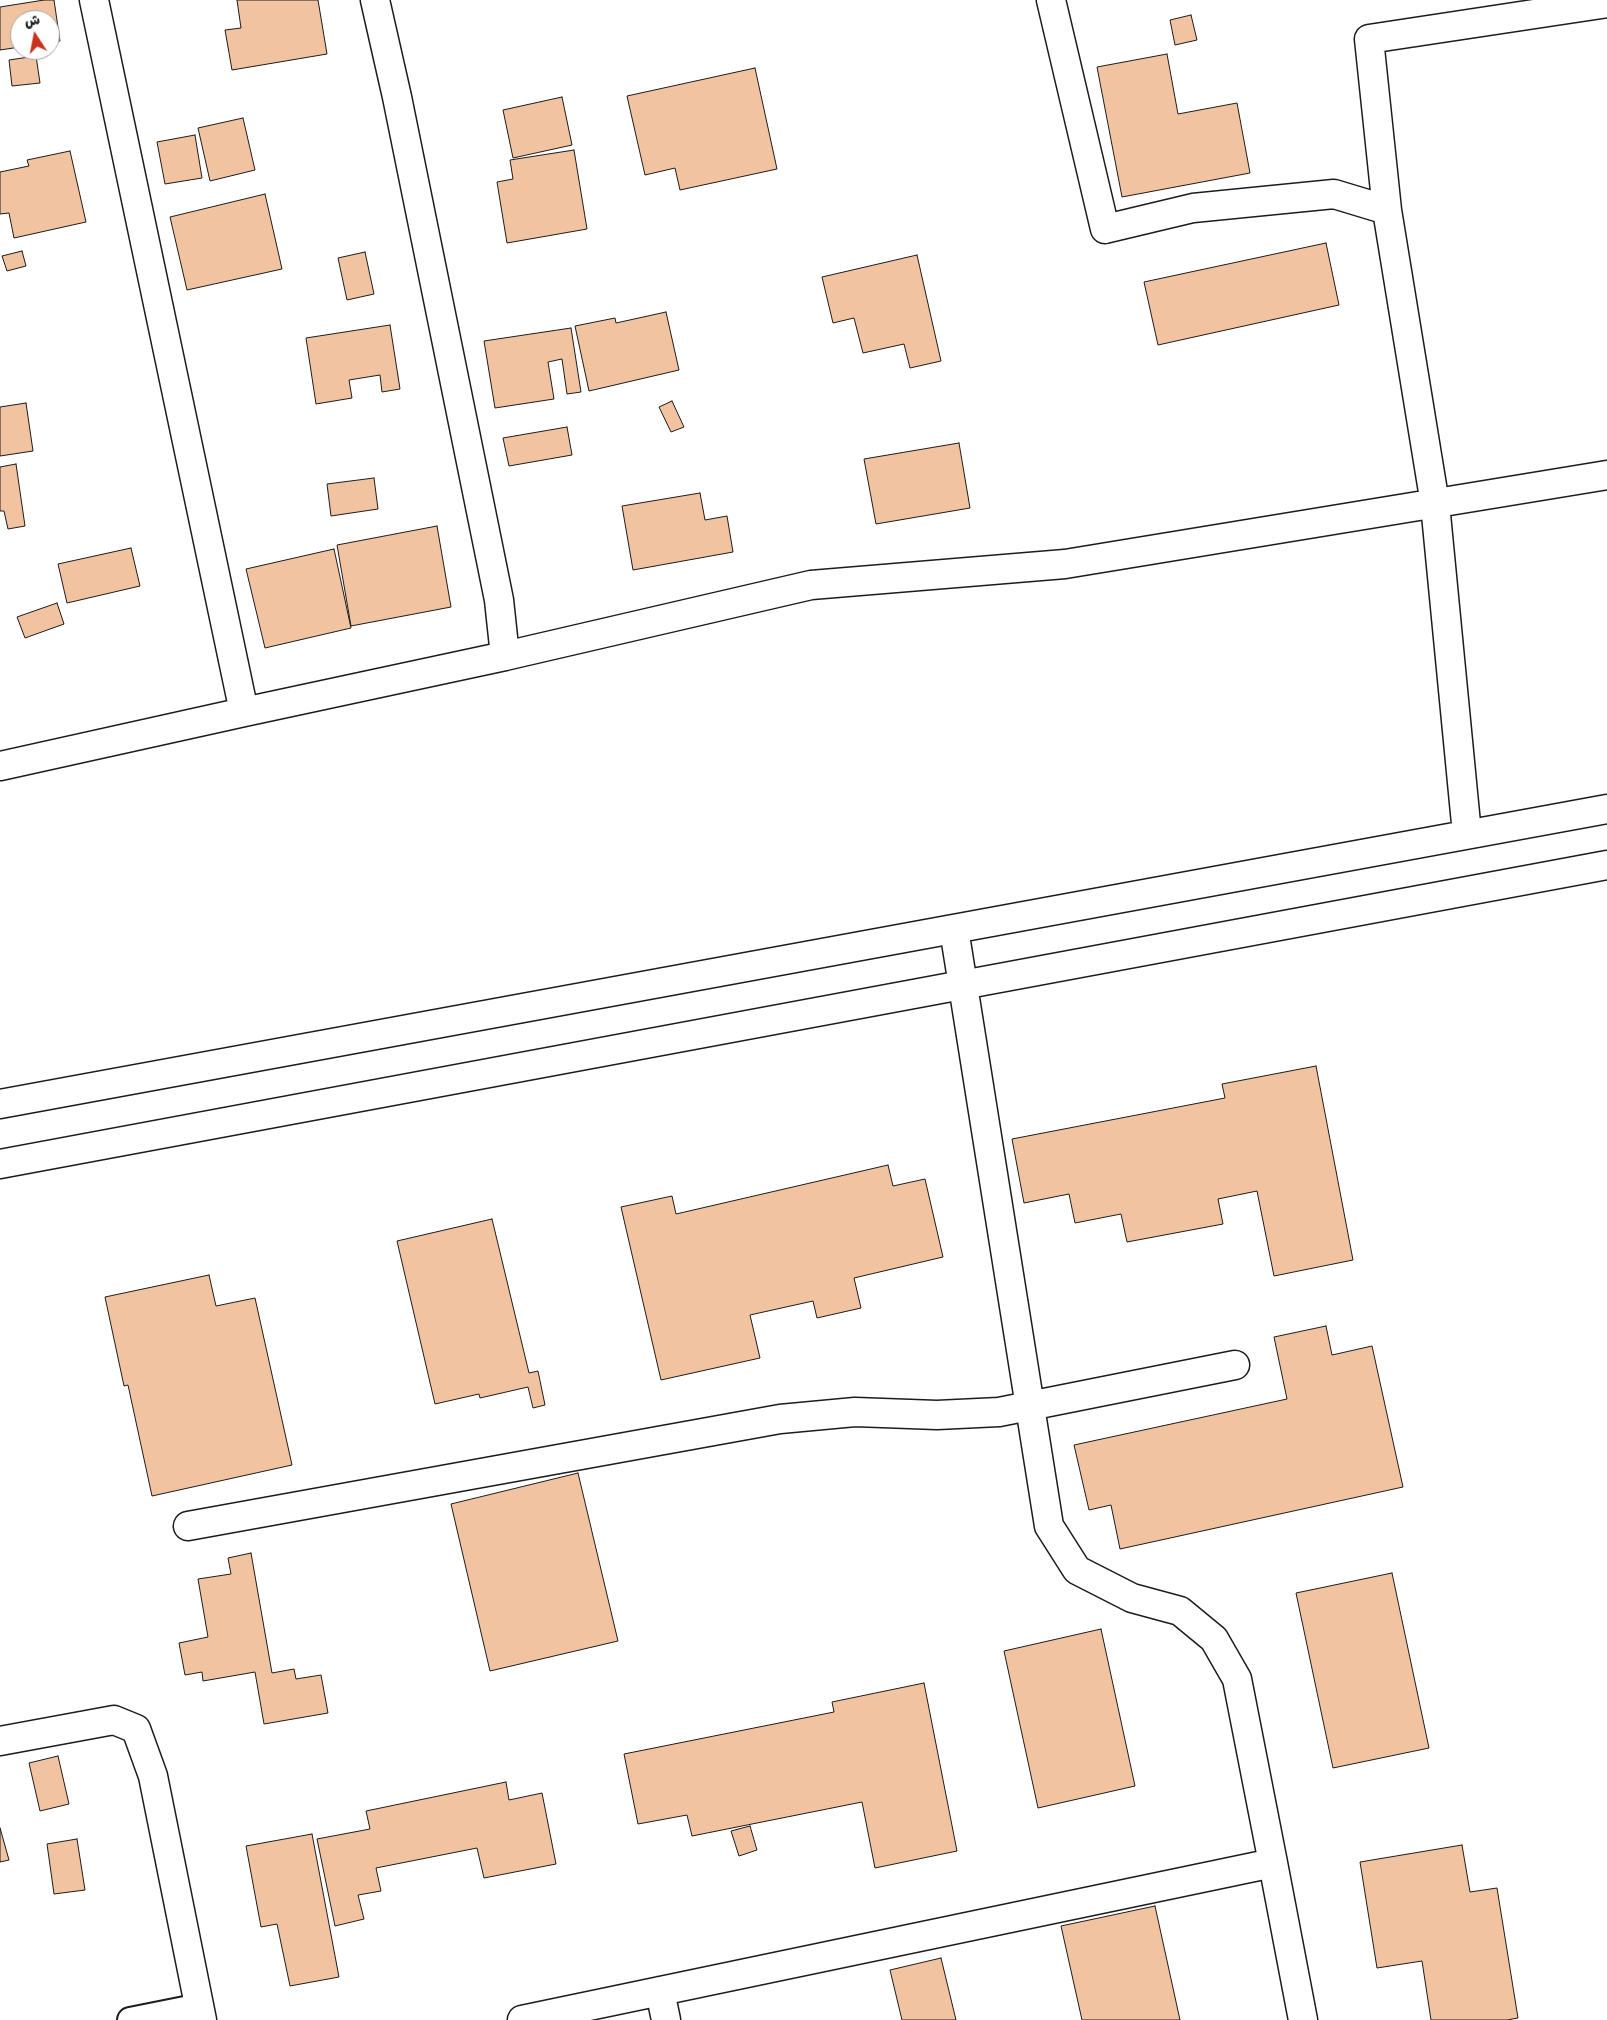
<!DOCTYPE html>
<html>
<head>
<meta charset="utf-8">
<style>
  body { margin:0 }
  #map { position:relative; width:1607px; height:2020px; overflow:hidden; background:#fff; font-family:Pangolin,"Playpen Sans Arabic",sans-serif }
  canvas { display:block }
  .north { position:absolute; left:10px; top:10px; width:50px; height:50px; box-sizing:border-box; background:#fff; border:1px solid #a4a4a4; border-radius:50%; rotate:349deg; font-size:14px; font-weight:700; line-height:20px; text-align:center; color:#1c1c1c }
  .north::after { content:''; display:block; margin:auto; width:18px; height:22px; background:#c8321e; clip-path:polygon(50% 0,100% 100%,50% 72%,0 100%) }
</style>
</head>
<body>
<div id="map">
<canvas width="1607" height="2020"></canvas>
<div class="north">ش</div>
</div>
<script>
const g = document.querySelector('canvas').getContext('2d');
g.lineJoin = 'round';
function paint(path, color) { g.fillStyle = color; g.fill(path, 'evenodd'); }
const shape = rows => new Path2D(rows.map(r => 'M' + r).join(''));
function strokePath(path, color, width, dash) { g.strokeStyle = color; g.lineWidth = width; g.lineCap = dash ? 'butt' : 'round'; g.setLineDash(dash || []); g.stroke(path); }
const building = shape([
  [44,0,54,0,60,41,50,42,50,20,20,20,20,47,0,50,0,7,44,0],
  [237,0,318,0,327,54,232,70,225,30,241,28,237,0],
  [1191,15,1197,40,1175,45,1170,20,1191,15],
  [1167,54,1178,114,1237,103,1250,173,1122,197,1097,67,1167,54],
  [36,56,40,83,12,86,9,60,36,56],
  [755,68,777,169,680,190,675,168,645,175,627,96,755,68],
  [562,97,572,145,513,158,503,110,562,97],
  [243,118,255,170,210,181,198,128,243,118],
  [195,135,202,178,165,184,157,142,195,135],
  [574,150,587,229,507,243,497,182,513,179,510,160,574,150],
  [70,151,86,222,14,238,9,213,0,214,0,172,29,166,27,160,70,151],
  [265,194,282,269,187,290,170,217,265,194],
  [1326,243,1339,305,1158,345,1144,282,1326,243],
  [22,251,26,266,7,271,2,256,22,251],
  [365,252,374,294,347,300,338,258,365,252],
  [917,255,941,361,910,368,904,344,863,353,854,318,833,323,822,277,917,255],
  [666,312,679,370,589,391,575,326,615,318,616,323,666,312],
  [390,325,400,389,382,392,380,375,349,380,352,398,316,404,306,338,390,325],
  [571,328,581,392,567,394,562,359,548,362,554,399,495,408,484,341,571,328],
  [672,401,684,427,671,432,659,407,672,401],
  [26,403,33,451,0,456,0,407,26,403],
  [567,427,572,455,509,466,503,438,567,427],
  [959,443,970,508,876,524,864,459,959,443],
  [16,464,25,526,8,529,4,511,0,511,0,467,16,464],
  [374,478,378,509,331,516,327,484,374,478],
  [700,493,705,520,727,516,733,552,633,570,622,506,700,493],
  [437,526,451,607,351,626,337,545,437,526],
  [131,548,140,586,67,603,58,564,131,548],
  [334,549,351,628,265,648,246,569,334,549],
  [57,603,64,624,25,638,17,617,57,603],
  [1316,1066,1353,1260,1274,1276,1257,1191,1218,1199,1223,1224,1127,1242,1121,1214,1075,1223,1069,1194,1024,1203,1012,1139,1225,1098,1222,1084,1316,1066],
  [888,1165,893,1186,925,1179,943,1257,854,1278,861,1308,817,1318,813,1301,750,1315,760,1358,661,1380,621,1207,672,1196,676,1214,888,1165],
  [492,1219,529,1373,538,1371,545,1405,533,1408,528,1387,480,1398,479,1394,435,1404,397,1241,492,1219],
  [209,1275,216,1306,255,1298,292,1465,152,1496,128,1385,124,1386,105,1297,209,1275],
  [1326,1326,1332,1355,1372,1346,1403,1487,1120,1549,1111,1505,1089,1510,1074,1445,1287,1399,1274,1337,1326,1326],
  [578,1473,618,1641,490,1671,451,1504,578,1473],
  [251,1553,272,1673,294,1669,296,1679,321,1675,328,1713,264,1724,255,1672,203,1681,202,1672,185,1675,179,1643,208,1637,198,1579,231,1574,228,1558,251,1553],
  [1392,1573,1429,1748,1333,1768,1296,1593,1392,1573],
  [1101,1629,1135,1786,1038,1808,1004,1651,1101,1629],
  [924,1683,957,1851,875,1868,862,1802,692,1836,687,1815,638,1824,624,1754,834,1712,832,1702,924,1683],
  [58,1756,69,1804,40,1811,29,1763,58,1756],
  [506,1782,509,1800,542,1793,556,1864,484,1878,477,1848,376,1868,381,1891,358,1895,364,1919,335,1926,317,1839,370,1829,366,1811,506,1782],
  [750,1826,757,1850,739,1856,731,1831,750,1826],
  [0,1828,9,1860,0,1862,0,1828],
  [312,1834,339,1977,290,1986,277,1924,261,1927,246,1846,312,1834],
  [77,1839,85,1890,54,1894,47,1844,77,1839],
  [1462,1845,1470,1892,1497,1888,1518,2018,1507,2020,1431,2020,1422,1961,1377,1968,1360,1862,1462,1845],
  [1155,1906,1180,2020,1082,2020,1061,1926,1155,1906],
  [941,1958,956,2020,902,2020,890,1970,941,1958]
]);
paint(building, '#f1c3a0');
strokePath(building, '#1c1c1c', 1);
const lane = shape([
  [130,2020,200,2006]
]);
const street = shape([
  [94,0,244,712,505,656],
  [375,0,397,97,499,600,505,656,811,585,1065,564,1607,475],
  [1051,0,1105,229,1193,208,1334,194,1387,210],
  [0,766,244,712],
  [1467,834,1435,504,1387,210,1369,39,1607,3],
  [0,1104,1607,809],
  [0,1164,1607,865],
  [188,1526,780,1419,855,1412,937,1415,999,1412,1235,1365],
  [0,1741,114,1720,136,1729,153,1776,202,2020],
  [1273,1863,1303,2020],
  [660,1991,666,2020],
  [522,2020,1273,1863,1237,1679,1214,1639,1180,1611,1132,1598,1077,1570,1049,1526,954,929]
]);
strokePath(lane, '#1c1c1c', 28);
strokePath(street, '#1c1c1c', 31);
strokePath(lane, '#fff', 24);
strokePath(street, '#fff', 28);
</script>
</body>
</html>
